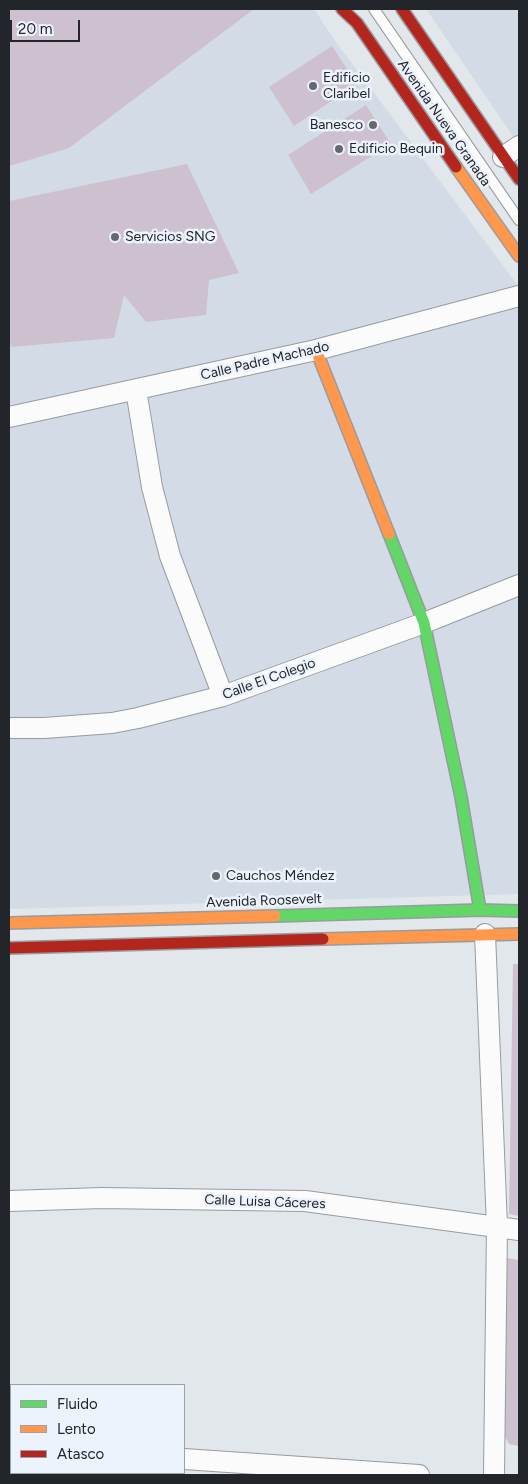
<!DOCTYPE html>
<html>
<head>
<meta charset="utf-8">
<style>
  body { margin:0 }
  #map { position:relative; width:528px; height:1484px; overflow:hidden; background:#e2e7ec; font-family:Figtree,sans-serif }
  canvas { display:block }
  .frame { position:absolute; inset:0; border:10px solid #222529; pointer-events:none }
  .legend { position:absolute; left:10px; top:1384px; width:175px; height:90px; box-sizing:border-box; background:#ecf3fd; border:1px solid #9ba1a8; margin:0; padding:6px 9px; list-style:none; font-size:15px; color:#222529 }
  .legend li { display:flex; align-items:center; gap:10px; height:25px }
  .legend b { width:25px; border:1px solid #9ba1a8 }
  .scale { position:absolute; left:10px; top:20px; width:70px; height:22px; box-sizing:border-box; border:2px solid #222529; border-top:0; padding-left:6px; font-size:15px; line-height:18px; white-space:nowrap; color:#222529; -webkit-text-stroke:4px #ecf3fd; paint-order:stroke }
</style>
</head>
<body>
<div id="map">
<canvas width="528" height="1484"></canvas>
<div class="frame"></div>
<ul class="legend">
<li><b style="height:6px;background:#63d668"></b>Fluido</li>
<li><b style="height:6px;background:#ff974d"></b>Lento</li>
<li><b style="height:6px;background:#b3261e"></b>Atasco</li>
</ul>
<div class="scale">20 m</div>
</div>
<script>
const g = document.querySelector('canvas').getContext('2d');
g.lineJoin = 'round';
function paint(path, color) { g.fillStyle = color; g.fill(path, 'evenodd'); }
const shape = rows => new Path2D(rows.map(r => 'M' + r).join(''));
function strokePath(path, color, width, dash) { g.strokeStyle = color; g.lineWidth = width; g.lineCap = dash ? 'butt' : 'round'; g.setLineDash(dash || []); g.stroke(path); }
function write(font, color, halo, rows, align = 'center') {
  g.font = font + ' Figtree,sans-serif'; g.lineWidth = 5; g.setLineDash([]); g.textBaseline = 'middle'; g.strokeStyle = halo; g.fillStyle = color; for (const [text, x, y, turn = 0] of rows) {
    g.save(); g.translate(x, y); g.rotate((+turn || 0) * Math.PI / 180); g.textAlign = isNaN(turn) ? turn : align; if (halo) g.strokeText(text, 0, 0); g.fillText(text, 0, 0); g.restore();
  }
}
paint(shape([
  [9,9,314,9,333,38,519,287,519,894,9,909],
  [426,9,519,9,519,145]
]), '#d3dbe6');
paint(shape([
  [9,9,254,9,69,148,9,166],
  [332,46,357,84,294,126,269,87],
  [366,105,391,144,311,194,288,155],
  [187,164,239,273,209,280,206,315,146,322,124,295,114,338,11,347,9,337,9,201],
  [513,964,519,964,519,1216,509,1214],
  [507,1258,519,1260,519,1446,509,1444,503,1432]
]), '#cdc1cf');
const lane = shape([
  [374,9,519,220]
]);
const street = shape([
  [503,157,519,146],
  [136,390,152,487,170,556,223,696],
  [9,417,316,350,519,296],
  [9,728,44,728,112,723,138,718,223,696,424,623,519,585],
  [485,934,497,1226,494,1475],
  [9,1201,102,1198,305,1201,519,1230],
  [9,1447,11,1447],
  [184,1459,419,1475]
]);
const fast = shape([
  [389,534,424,623,461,797,480,910],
  [275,916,480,910,519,911]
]);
const slow = shape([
  [456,167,519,256],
  [316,350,389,534],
  [9,923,275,916],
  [323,939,519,934]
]);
const jam = shape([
  [342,9,357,23,456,167],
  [402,9,519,179],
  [9,948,323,939]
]);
strokePath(lane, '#989b9f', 12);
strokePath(street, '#989b9f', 22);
strokePath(fast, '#989b9f', 14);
strokePath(slow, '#989b9f', 14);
strokePath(jam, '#989b9f', 14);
strokePath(lane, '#fbfbfc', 10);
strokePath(street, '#fbfbfc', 20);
strokePath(fast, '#63d668', 11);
strokePath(slow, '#ff974d', 11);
strokePath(jam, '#b3261e', 11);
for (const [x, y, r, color] of [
  [313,86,5,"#65696d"],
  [373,125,5,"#65696d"],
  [339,149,5,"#65696d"],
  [115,237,5,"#65696d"],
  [216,876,5,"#65696d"]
]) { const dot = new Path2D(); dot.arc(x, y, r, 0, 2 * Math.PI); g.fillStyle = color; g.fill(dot); strokePath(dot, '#ecf3fd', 2); }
write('14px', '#222529', '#ecf3fd', [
  ["Edificio",323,78],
  ["Claribel",323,94],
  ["Banesco",363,125,"right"],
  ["Edificio Bequin",349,149],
  ["Servicios SNG",125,237],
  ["Cauchos Méndez",226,876]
], 'left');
write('14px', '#222529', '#ecf3fd', [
  ["Avenida Nueva Granada",444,123,55],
  ["Calle Padre Machado",265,361,-13],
  ["Calle El Colegio",269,679,-20],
  ["Avenida Roosevelt",264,901,-2],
  ["Calle Luisa Cáceres",265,1202,2]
]);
</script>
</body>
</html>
